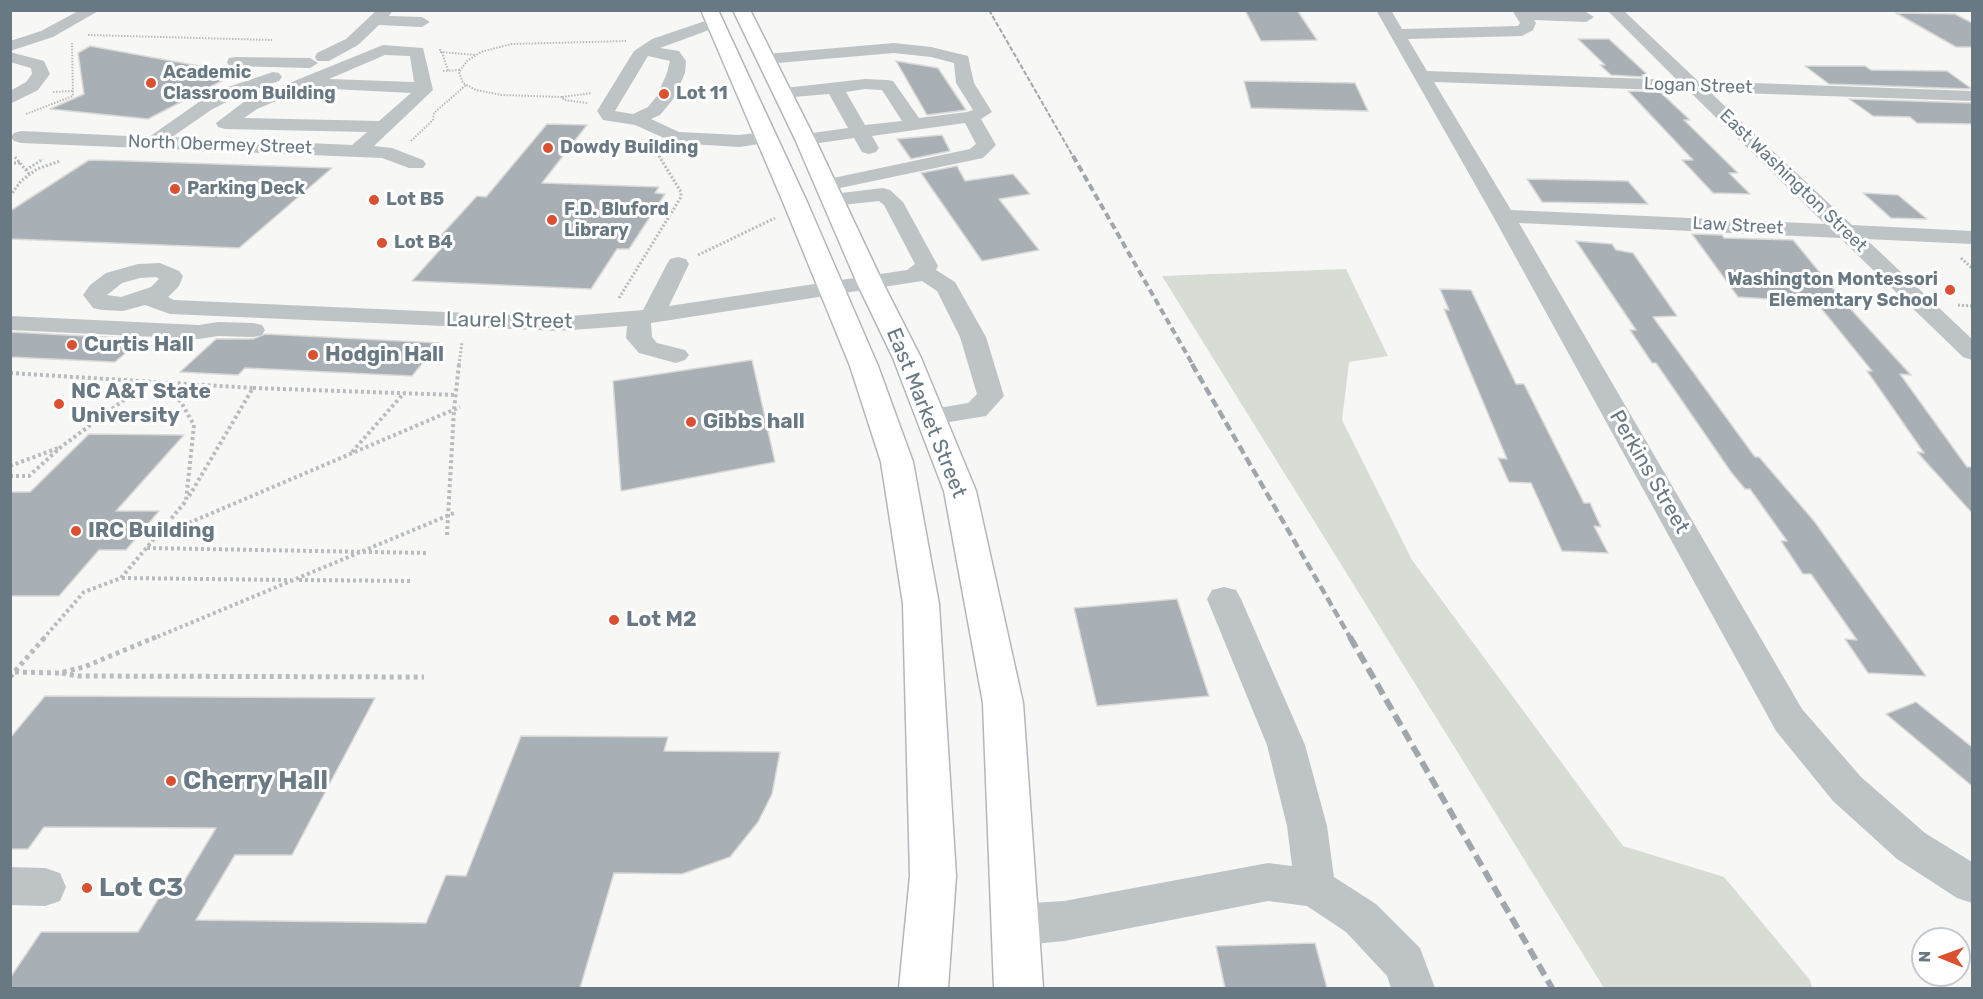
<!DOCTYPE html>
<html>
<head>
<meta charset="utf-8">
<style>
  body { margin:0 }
  #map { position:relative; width:1983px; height:999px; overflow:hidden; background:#f7f7f5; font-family:Rubik,sans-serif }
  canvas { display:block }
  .frame { position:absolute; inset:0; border:12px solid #687984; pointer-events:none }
  .north { position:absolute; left:1911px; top:927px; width:60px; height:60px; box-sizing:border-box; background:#fff; border:2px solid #c3c9ce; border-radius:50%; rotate:271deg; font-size:16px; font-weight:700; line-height:24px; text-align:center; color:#687984 }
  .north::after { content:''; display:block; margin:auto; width:21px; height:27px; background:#db5031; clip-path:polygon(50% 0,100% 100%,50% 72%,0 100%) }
</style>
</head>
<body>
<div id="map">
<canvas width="1983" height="999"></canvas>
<div class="frame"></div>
<div class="north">N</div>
</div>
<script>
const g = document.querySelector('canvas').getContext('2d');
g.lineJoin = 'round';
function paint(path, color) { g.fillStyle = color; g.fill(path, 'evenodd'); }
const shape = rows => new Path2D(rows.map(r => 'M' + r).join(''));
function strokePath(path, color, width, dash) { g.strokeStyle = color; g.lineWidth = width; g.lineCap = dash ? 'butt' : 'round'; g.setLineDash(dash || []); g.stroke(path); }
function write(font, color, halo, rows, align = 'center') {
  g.font = font + ' Rubik,sans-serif'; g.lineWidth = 6; g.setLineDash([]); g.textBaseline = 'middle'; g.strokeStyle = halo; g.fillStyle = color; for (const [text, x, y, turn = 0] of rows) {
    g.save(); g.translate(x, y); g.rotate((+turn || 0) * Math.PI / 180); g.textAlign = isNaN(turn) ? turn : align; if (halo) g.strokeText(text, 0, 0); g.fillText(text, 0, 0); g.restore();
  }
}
paint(shape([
  [1346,269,1388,356,1349,362,1342,420,1412,560,1623,846,1724,877,1810,980,1812,988,1604,988,1162,276]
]), '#d7dcd4');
const building = shape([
  [1245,10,1297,10,1317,40,1261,41,1245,10],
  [1896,13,1955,14,1972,23,1972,47,1956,47,1896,13],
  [1578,39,1609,39,1648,75,1642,75,1644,77,1611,75,1600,65,1605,65,1578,39],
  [90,46,237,73,148,119,50,109,84,94,78,53,90,46],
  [896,61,938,68,966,110,927,115,896,61],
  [1805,66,1865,66,1871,70,1947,71,1972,89,1829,84,1805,66],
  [1244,81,1355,83,1368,111,1251,108,1244,81],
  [1628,91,1660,92,1690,120,1684,120,1738,173,1729,173,1750,194,1713,193,1682,160,1693,160,1628,91],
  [1849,99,1972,103,1972,124,1917,123,1910,117,1873,116,1849,99],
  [547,124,587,125,542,183,659,187,655,193,665,194,629,249,617,249,591,289,412,281,446,243,434,243,477,196,486,197,547,124],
  [942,135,950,151,911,159,897,139,942,135],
  [89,160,128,161,332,168,239,248,10,239,10,211,89,160],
  [957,166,965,181,1013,174,1030,194,999,199,1039,250,982,261,921,173,957,166],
  [1527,179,1628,181,1648,204,1542,202,1527,179],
  [1863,193,1898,195,1927,219,1891,218,1863,193],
  [1692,234,1722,235,1724,238,1793,240,1846,304,1911,375,1900,374,1967,467,1972,467,1972,513,1917,452,1924,453,1867,371,1872,371,1816,302,1738,297,1692,234],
  [1576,241,1612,244,1616,250,1633,253,1677,316,1653,317,1755,457,1759,457,1814,521,1926,676,1868,673,1845,639,1857,640,1811,574,1803,574,1781,541,1787,541,1750,489,1745,489,1731,472,1656,363,1652,363,1630,330,1636,330,1576,241],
  [1440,289,1471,290,1516,384,1524,384,1584,503,1590,503,1601,527,1594,526,1608,553,1562,551,1531,483,1509,482,1498,458,1507,459,1444,309,1449,310,1440,289],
  [10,332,142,339,115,362,10,357,10,332],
  [265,334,439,343,412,376,245,368,238,375,180,372,216,339,253,339,265,334],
  [752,360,775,462,621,491,613,381,752,360],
  [89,434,184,435,116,511,159,511,126,550,99,550,59,596,10,596,10,492,30,492,89,434],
  [1177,599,1209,696,1097,706,1074,608,1177,599],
  [45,696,375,698,292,855,235,855,196,920,426,923,446,875,466,876,521,736,668,737,664,751,780,752,772,794,758,822,730,857,682,874,614,873,580,988,10,988,10,978,41,932,138,932,168,883,183,883,216,828,44,827,28,849,10,849,10,738,45,696],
  [1916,702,1972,747,1972,786,1886,714,1916,702],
  [1315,943,1327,988,1225,988,1216,946,1315,943]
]);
paint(building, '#a8b0b5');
strokePath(building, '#d9d9d7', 1.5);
const major = shape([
  [701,10,718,10,807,202,878,366,913,462,939,604,956,876,948,988,899,988,910,876,903,604,881,462,850,366,783,202,701,10],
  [733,10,750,10,815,139,883,283,921,358,976,491,1023,703,1043,988,994,988,983,703,944,491,893,358,857,283,795,139,733,10]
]);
strokePath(major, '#b2b7bb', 3);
strokePath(shape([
  [88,35,272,40],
  [440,49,440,52,476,55],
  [442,52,448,71],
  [443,71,460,70],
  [53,92,73,91],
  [562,97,502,95,476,90,463,83,459,72,467,61,481,52,511,44,626,41],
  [587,103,564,100,562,97,592,93],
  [26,114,73,96,72,43],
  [411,141,433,120,434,113,466,85],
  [655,150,660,158]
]), '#b9bcbe', 2, [1.5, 1.5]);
strokePath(shape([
  [15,157,30,175],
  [10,163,20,163],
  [26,170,43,159],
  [10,196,21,181,37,169,60,161],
  [698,255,775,218],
  [1961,258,1972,268],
  [619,298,681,197,681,192,659,156],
  [1958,305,1972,306],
  [459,365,462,342]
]), '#b9bcbe', 3, [2, 2]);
strokePath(shape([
  [10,373,253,388,188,498],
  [253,388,456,395],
  [352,452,404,393],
  [10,466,58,448],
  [10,476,29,476,61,447,148,382],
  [447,535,454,410,459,364],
  [156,537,460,407],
  [147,548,427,553],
  [122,578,291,580],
  [299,580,412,581],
  [43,639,84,592,121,578,186,501,194,425,181,402,159,382],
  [152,639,454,513]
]), '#b9bcbe', 4, [3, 3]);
strokePath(shape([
  [15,672,59,673,84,667,156,637],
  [62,673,78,676,424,677],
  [10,677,45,637]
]), '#b9bcbe', 5, [4, 4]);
paint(shape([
  [80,10,100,10,53,37,10,51,10,41,41,31,80,10],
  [377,10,393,10,389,16,422,17,430,22,422,27,379,25,358,45,329,61,317,61,315,57,317,53,346,39,377,10],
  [1376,10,1391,10,1402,29,1518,26,1520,23,1512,10,1586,12,1594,17,1586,22,1534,20,1536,23,1533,30,1522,36,1408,39,1427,71,1677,80,1607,10,1623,10,1698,81,1972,91,1972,101,1710,92,1852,225,1972,231,1972,244,1866,239,1972,339,1972,360,1963,357,1840,238,1519,223,1802,709,1861,777,1925,833,1972,862,1972,903,1957,898,1897,859,1833,801,1776,731,1493,216,1376,10],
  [1434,82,1689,91,1825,224,1511,210,1434,82],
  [714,18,720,20,722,23,720,26,660,48,679,51,686,61,685,73,674,98,660,115,651,119,679,132,739,135,766,132,773,134,776,138,773,142,739,147,675,143,635,125,603,120,597,111,634,51,652,39,714,18],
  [648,56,670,61,667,73,657,96,648,107,633,114,615,111,648,56],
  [894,43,931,47,968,56,974,83,992,112,981,119,996,145,983,158,840,188,833,186,830,182,833,178,970,149,976,144,965,123,872,136,879,148,876,152,869,154,862,152,854,138,805,145,798,143,795,139,798,135,848,128,829,94,782,98,776,97,773,93,776,89,865,79,887,80,893,81,919,118,967,112,973,110,956,83,954,63,931,57,894,53,766,64,758,59,766,54,894,43],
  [865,89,882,90,902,121,865,125,846,92,865,89],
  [383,45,423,48,433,90,374,146,392,148,423,160,426,164,423,168,409,168,382,158,21,143,14,141,11,137,14,133,21,131,149,137,199,102,228,87,273,72,279,73,282,77,279,81,240,95,211,110,172,137,352,145,367,132,225,129,218,127,216,123,245,101,383,45],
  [385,55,410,56,414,82,329,79,385,55],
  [309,87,313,88,411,93,379,121,244,118,257,109,309,87],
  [10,52,44,61,50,74,38,90,10,104,10,91,26,82,32,74,31,68,10,62,10,52],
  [235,57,310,58,318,63,310,68,229,66,227,62,229,58,235,57],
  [883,188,890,190,903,202,938,266,936,270,955,282,986,337,1004,396,986,416,931,425,921,423,917,417,921,411,968,403,977,394,960,337,937,291,922,281,651,323,652,337,657,343,685,350,689,355,685,360,676,363,639,353,626,338,627,326,558,331,170,314,145,305,123,311,102,310,93,308,83,295,90,285,106,273,138,264,160,263,179,271,183,276,179,286,168,297,174,300,558,317,643,310,667,264,670,259,678,257,686,259,689,264,669,306,907,270,915,264,884,205,879,201,833,206,826,204,823,200,826,196,833,194,883,188],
  [156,277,159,279,151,287,121,297,107,295,122,283,140,278,156,277],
  [10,316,199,325,218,322,253,323,262,325,265,330,262,335,253,337,218,336,199,339,10,330,10,316],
  [1224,587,1236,590,1241,599,1305,745,1327,826,1334,877,1376,904,1420,948,1435,988,1391,988,1387,976,1346,932,1307,906,1268,901,1064,941,1015,946,1000,940,994,925,1000,910,1015,904,1064,901,1268,863,1292,866,1287,826,1267,745,1207,599,1212,590,1224,587],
  [10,867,45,868,60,873,66,887,60,901,45,906,10,905,10,867]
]), '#bec3c6');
paint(major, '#fff');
strokePath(shape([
  [989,10,1074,158]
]), '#a0a7ac', 2, [5, 2]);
strokePath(shape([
  [1073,156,1193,365]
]), '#a0a7ac', 4, [7, 4]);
strokePath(shape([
  [1192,364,1351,639]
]), '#a0a7ac', 4.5, [9, 4.5]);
strokePath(shape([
  [1350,637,1552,988]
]), '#a0a7ac', 6, [12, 6]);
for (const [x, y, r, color] of [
  [151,83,6,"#db5031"],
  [664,94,6,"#db5031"],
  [548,148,6,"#db5031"],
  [175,189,6,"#db5031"],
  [374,200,6,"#db5031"],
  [552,220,6,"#db5031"],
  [382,243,6,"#db5031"],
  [1950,290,6,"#db5031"],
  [72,345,6,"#db5031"],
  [313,355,6,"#db5031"],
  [59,404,6,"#db5031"],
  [691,422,6,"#db5031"],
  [76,531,6,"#db5031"],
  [614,620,6,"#db5031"],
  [171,781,6,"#db5031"],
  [87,888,6,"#db5031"]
]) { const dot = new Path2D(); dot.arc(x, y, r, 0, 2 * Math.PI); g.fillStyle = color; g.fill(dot); strokePath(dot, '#fff', 2); }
write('bold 18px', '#687984', '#fff', [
  ["Academic",163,73],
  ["Classroom Building",163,94],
  ["Lot 11",676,94],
  ["Dowdy Building",560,148],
  ["Parking Deck",187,189],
  ["Lot B5",386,200],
  ["F.D. Bluford",564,210],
  ["Library",564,231],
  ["Lot B4",394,243],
  ["Washington Montessori",1938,280,"right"],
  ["Elementary School",1938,301,"right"]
], 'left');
write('18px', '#687984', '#fff', [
  ["Logan Street",1698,86,2],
  ["North Obermey Street",220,145,2],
  ["East Washington Street",1793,181,44],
  ["Law Street",1738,226,3]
]);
write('21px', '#687984', '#fff', [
  ["Laurel Street",509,321,1],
  ["East Market Street",926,413,68],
  ["Perkins Street",1649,472,60]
]);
write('bold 21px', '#687984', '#fff', [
  ["Curtis Hall",84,345],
  ["Hodgin Hall",325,355],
  ["NC A&T State",71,392],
  ["University",71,416],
  ["Gibbs hall",703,422],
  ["IRC Building",88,531],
  ["Lot M2",626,620]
], 'left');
write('bold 26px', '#687984', '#fff', [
  ["Cherry Hall",183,781],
  ["Lot C3",99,888]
], 'left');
</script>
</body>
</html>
